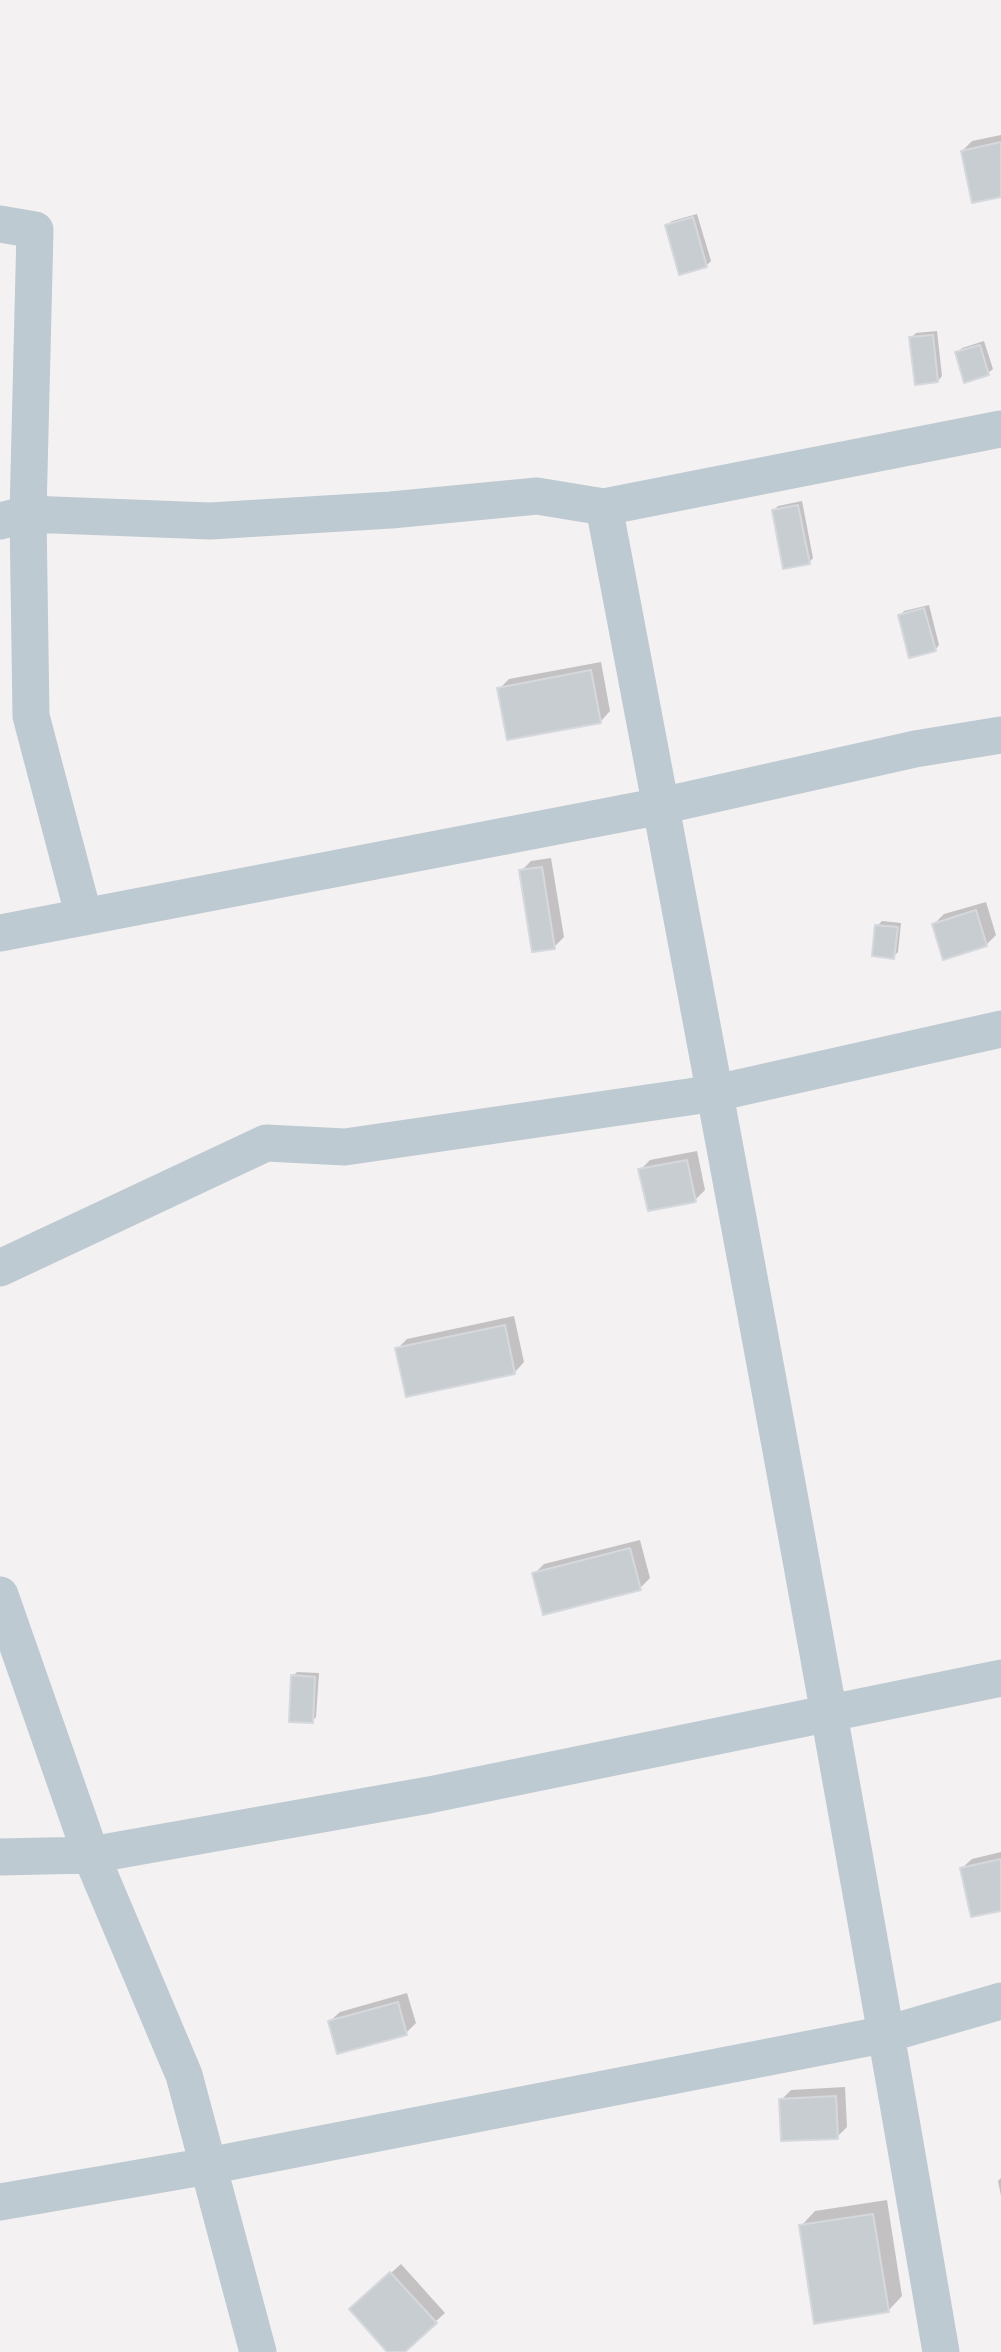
<!DOCTYPE html>
<html>
<head>
<meta charset="utf-8">
<style>
	body { margin:0 }
	canvas { display:block; background:#f4f1f2 }
</style>
</head>
<body>
<canvas width="1001" height="2352"></canvas>
<script>
const g = document.querySelector('canvas').getContext('2d');
g.lineJoin = 'round';
function paint(path, color) { g.fillStyle = color; g.fill(path, 'evenodd'); }
function trace(path, color, width, dash) { g.strokeStyle = color; g.lineWidth = width; g.lineCap = dash ? 'butt' : 'round'; g.setLineDash(dash || []); g.stroke(path); }
const shadow = new Path2D(`
	M 1001,135 L 1001,195 L 962,151 L 972,141 Z
	M 697,214 L 711,261 L 706,266 L 667,225 L 672,221 Z
	M 937,331 L 942,376 L 938,381 L 911,338 L 916,333 Z
	M 984,341 L 993,369 L 988,373 L 957,353 L 962,348 Z
	M 802,501 L 813,558 L 809,563 L 774,510 L 778,506 Z
	M 929,605 L 939,645 L 935,650 L 900,616 L 904,611 Z
	M 601,662 L 610,711 L 601,721 L 499,689 L 509,679 Z
	M 551,858 L 564,937 L 554,947 L 521,871 L 531,861 Z
	M 986,902 L 996,935 L 986,945 L 934,924 L 944,914 Z
	M 882,921 L 901,923 L 898,952 L 893,957 L 877,926 Z
	M 697,1151 L 705,1190 L 695,1200 L 640,1170 L 650,1160 Z
	M 514,1316 L 524,1362 L 515,1372 L 397,1349 L 407,1339 Z
	M 640,1540 L 650,1578 L 640,1588 L 534,1574 L 544,1564 Z
	M 297,1672 L 319,1673 L 316,1717 L 312,1721 L 293,1676 Z
	M 1001,1852 L 1001,1909 L 962,1868 L 972,1859 Z
	M 407,1993 L 416,2023 L 406,2033 L 330,2021 L 340,2012 Z
	M 845,2087 L 847,2127 L 837,2137 L 781,2100 L 791,2090 Z
	M 1001,2178 L 1001,2196 L 998,2181 Z
	M 887,2200 L 902,2296 L 888,2311 L 801,2226 L 815,2211 Z
	M 401,2264 L 445,2313 L 402,2352 L 389,2352 L 361,2300 Z`);
const building = new Path2D(`
	M 1001,142 L 1001,197 L 972,203 L 961,151 Z
	M 693,217 L 707,267 L 679,275 L 665,225 Z
	M 933,335 L 938,382 L 915,385 L 909,337 Z
	M 980,345 L 989,375 L 964,383 L 955,352 Z
	M 798,505 L 810,564 L 783,569 L 772,510 Z
	M 924,608 L 936,651 L 909,658 L 898,615 Z
	M 591,670 L 601,723 L 507,740 L 497,688 Z
	M 542,867 L 555,949 L 532,952 L 519,870 Z
	M 976,910 L 987,946 L 943,960 L 932,924 Z
	M 875,925 L 898,927 L 894,959 L 872,956 Z
	M 687,1160 L 696,1202 L 648,1211 L 638,1169 Z
	M 505,1325 L 515,1374 L 406,1397 L 395,1348 Z
	M 630,1548 L 641,1590 L 543,1615 L 532,1573 Z
	M 291,1675 L 315,1677 L 313,1723 L 289,1722 Z
	M 1001,1859 L 1001,1911 L 971,1917 L 960,1868 Z
	M 398,2002 L 407,2035 L 337,2054 L 328,2021 Z
	M 836,2096 L 838,2139 L 781,2141 L 779,2099 Z
	M 873,2214 L 889,2312 L 814,2324 L 799,2225 Z
	M 390,2272 L 437,2323 L 405,2352 L 387,2352 L 349,2309 Z`);
const street = new Path2D(`
	M 0,224 L 35,230 L 28,514 L 31,716 L 84,917
	M 604,507 L 1001,429
	M 0,521 L 28,514 L 210,521 L 391,510 L 537,496 L 604,507 C 721,1121 836,1736 941,2352
	M 0,933 L 661,806 L 915,749 L 1001,735
	M 0,1268 L 266,1143 L 345,1147 L 716,1093 L 1001,1029
	M 0,1595 L 91,1855 L 184,2075 L 258,2352
	M 0,1857 L 91,1855 L 429,1795 L 1001,1678
	M 0,2202 L 208,2166 L 887,2034 L 1001,2001`);
paint(shadow, '#0003');
paint(building, '#c8cdd2');
trace(building, '#d5d8dd', 2);
trace(street, '#becad2', 37);
</script>
</body>
</html>
